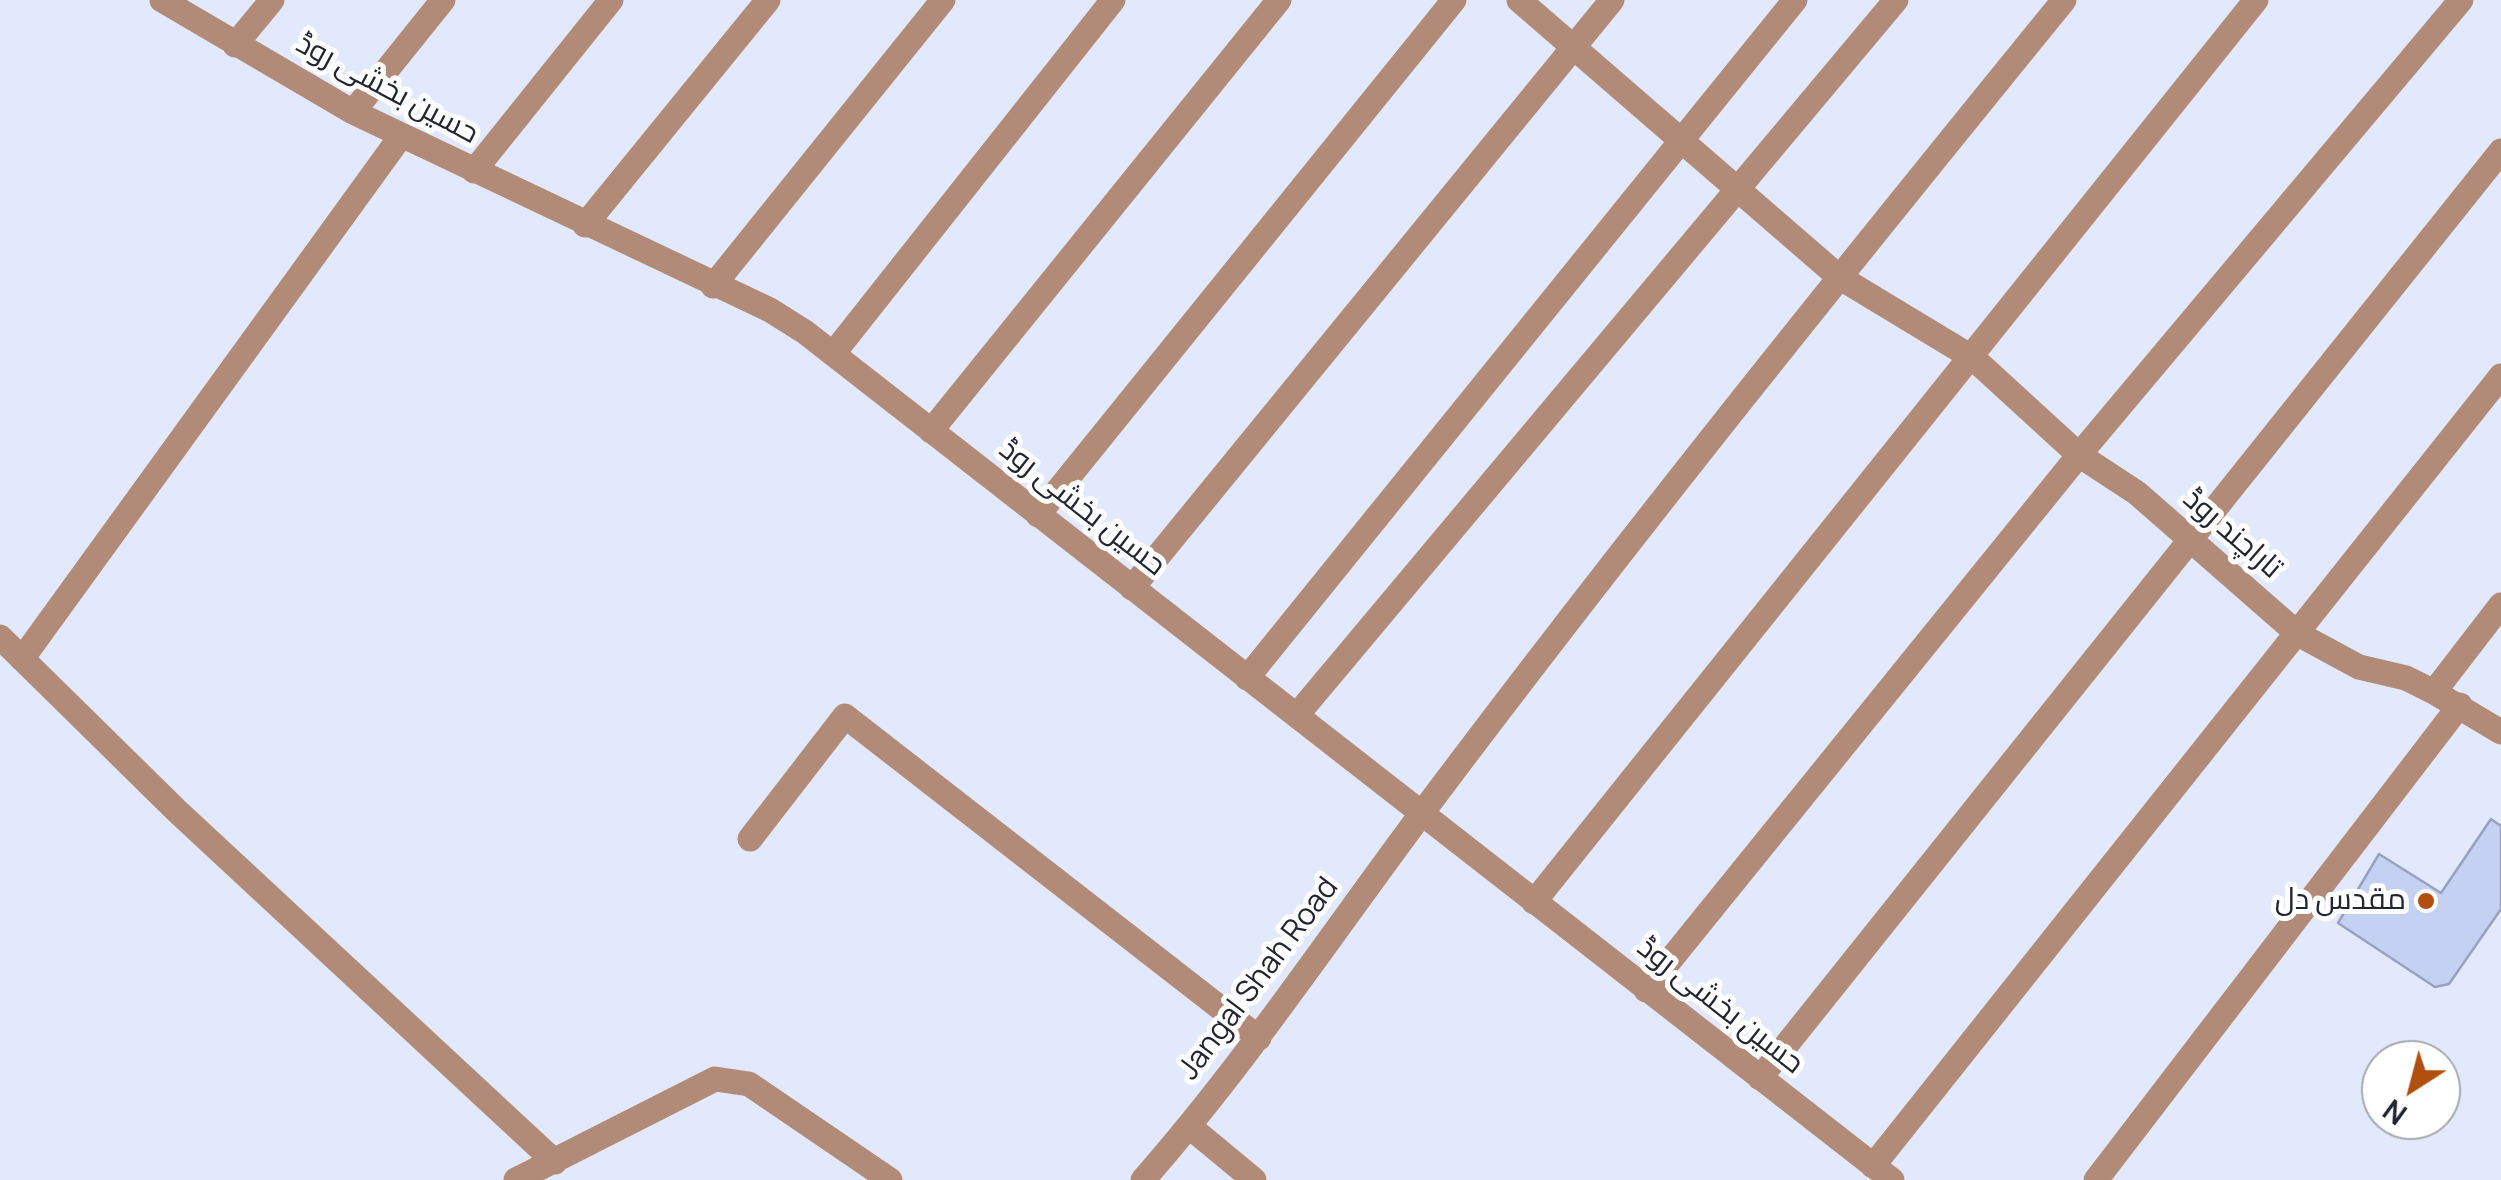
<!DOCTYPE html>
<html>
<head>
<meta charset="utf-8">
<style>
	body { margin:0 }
	#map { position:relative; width:2501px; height:1180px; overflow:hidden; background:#e2e9fc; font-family:Manrope,sans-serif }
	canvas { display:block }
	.north { position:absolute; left:2361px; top:1040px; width:100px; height:100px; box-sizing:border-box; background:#fff; border:2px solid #a6a8ac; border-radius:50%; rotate:216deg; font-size:28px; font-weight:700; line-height:40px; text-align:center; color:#212530 }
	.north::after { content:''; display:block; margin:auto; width:35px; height:45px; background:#b1500e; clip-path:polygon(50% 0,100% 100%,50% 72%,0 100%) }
</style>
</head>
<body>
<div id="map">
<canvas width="2501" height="1180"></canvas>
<div class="north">N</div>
</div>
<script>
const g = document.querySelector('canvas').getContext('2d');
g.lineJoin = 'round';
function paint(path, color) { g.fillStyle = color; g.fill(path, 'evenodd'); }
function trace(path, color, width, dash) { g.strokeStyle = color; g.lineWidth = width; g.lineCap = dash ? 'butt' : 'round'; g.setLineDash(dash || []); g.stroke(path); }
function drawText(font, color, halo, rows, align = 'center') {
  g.font = font + ' Manrope,Cairo,sans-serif'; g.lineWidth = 10; g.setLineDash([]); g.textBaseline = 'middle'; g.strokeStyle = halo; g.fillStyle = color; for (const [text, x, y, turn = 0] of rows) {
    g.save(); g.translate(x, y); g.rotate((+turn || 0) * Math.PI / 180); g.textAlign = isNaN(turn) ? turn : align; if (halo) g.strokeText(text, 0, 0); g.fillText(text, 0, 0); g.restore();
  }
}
const building = new Path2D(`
	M 2491,819 L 2501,826 L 2501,909 L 2449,984 L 2435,987 L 2338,923 L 2379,854 L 2441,893 Z`);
const minor = new Path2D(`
	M 162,0 L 353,112 L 770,310 L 805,332 L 1892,1180
	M 1519,0 L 1839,277 L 1973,358 L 2079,455 L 2137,493 L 2298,634 L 2359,667 L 2406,678 L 2434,692 L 2501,732
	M 235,45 L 272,0
	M 353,112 L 443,0
	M 474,171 L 611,0
	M 585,225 L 768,0
	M 713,286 L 943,0
	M 833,354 L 1113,0
	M 931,431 L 1279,0
	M 1038,515 L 1454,0
	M 1132,588 L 1612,0
	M 0,637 L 177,811 L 555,1162
	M 22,659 L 401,136
	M 1247,678 L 1795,0
	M 2434,692 L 2501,605
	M 1297,715 L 1896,0
	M 750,839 L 845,716 L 1259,1038
	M 1534,902 L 2256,0
	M 1646,990 L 2079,455 L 2461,0
	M 1760,1078 L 2501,151
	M 1190,1127 L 1254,1180
	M 1873,1166 L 2501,376
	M 516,1180 L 715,1079 L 749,1084 L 890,1180
	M 1143,1180 C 1245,1064 1330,936 1422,813 C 1629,537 1846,268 2064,0
	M 2096,1180 L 2460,705`);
const markers = [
	[2426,901,10,"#b1500e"]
];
const streetNames = [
	["حسین بخشی روڈ",387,89,28],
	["حسین بخشی روڈ",1082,508,38],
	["تاراچند روڈ",2232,534,41],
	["Jangal Shah Road",1259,979,-53],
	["حسین بخشی روڈ",1720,1006,38]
];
const poiNames = [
	["مقدس دل",2406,901]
];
paint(building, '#c5d1f3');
trace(building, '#98a2bf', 2.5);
trace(minor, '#b28b78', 25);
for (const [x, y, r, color] of markers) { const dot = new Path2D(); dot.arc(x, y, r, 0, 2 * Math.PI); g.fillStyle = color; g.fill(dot); trace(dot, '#fff', 4); }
drawText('30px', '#212530', '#fff', streetNames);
drawText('30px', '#212530', '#fff', poiNames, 'right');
</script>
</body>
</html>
